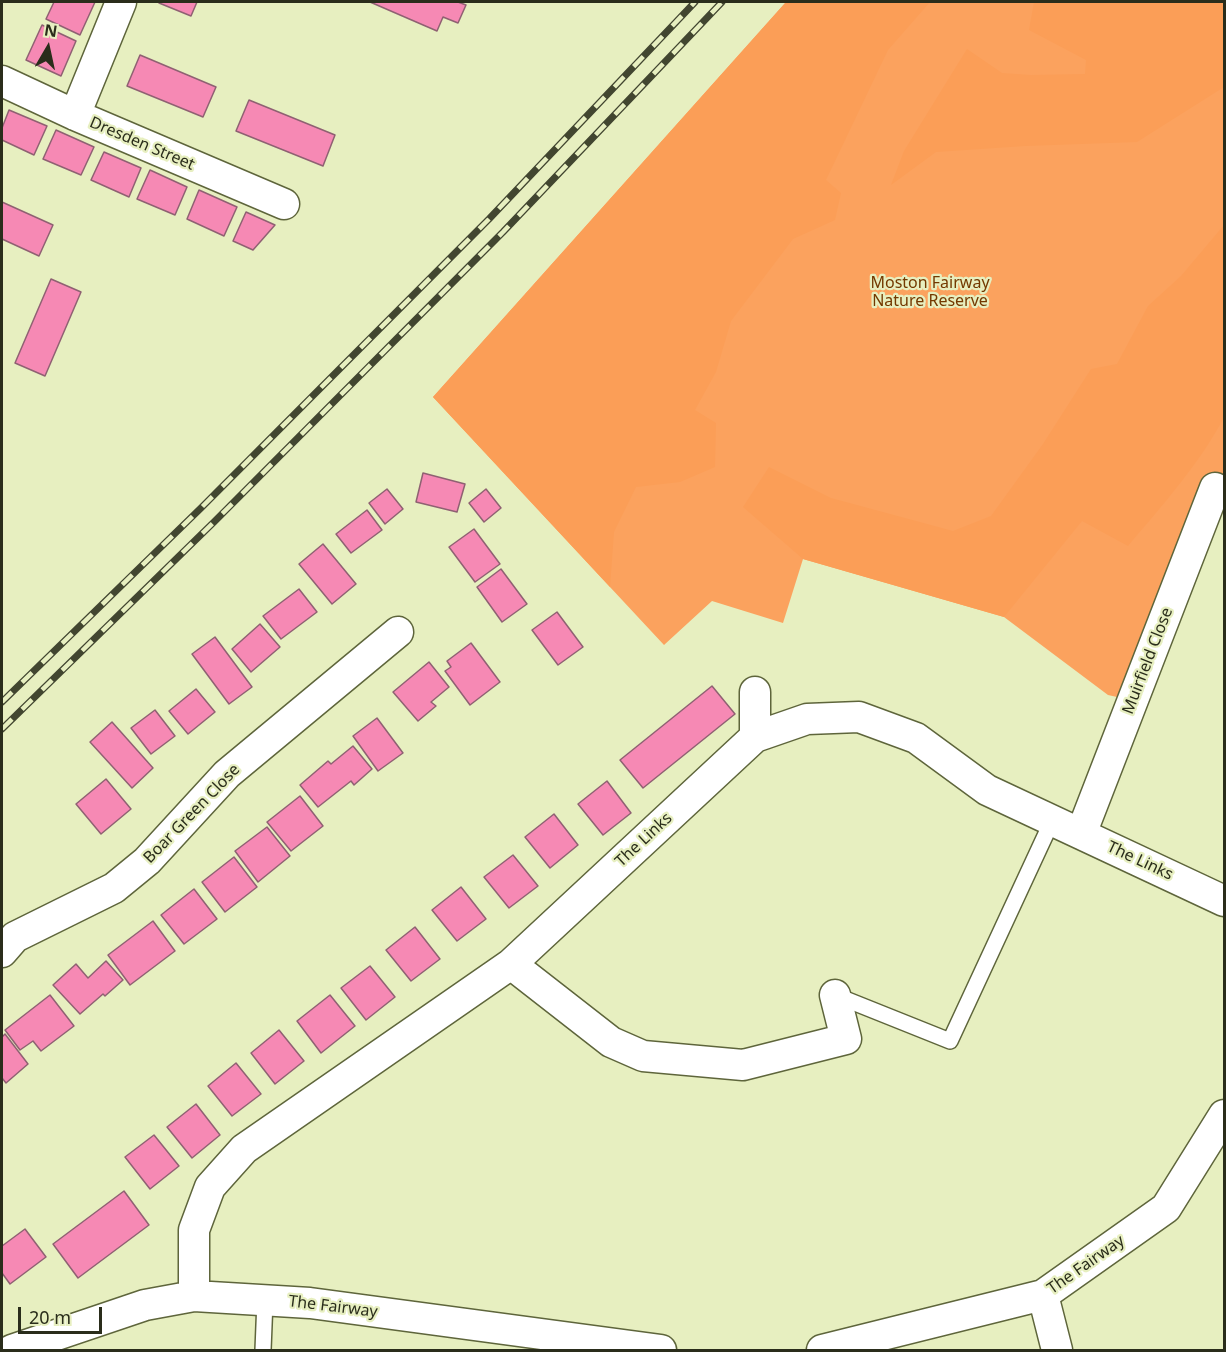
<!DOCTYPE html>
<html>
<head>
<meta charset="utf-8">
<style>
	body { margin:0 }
	#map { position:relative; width:1226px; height:1352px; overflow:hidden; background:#e7efc0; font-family:"Noto Sans",sans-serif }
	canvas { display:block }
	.frame { position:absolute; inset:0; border:3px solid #2a2d1b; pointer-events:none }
	.north { position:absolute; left:18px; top:18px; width:60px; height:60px; -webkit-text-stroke:4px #e7efc0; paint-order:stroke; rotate:9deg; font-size:16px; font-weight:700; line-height:24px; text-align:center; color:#2a2d1b }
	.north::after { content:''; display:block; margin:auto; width:21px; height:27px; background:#2a2d1b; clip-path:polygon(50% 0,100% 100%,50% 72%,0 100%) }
	.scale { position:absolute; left:18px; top:1307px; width:84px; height:27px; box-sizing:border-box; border:3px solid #2a2d1b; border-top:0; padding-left:8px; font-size:18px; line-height:21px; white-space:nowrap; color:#2a2d1b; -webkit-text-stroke:4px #e7efc0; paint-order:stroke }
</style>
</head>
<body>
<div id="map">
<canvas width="1226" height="1352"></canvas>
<div class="frame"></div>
<div class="north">N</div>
<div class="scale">20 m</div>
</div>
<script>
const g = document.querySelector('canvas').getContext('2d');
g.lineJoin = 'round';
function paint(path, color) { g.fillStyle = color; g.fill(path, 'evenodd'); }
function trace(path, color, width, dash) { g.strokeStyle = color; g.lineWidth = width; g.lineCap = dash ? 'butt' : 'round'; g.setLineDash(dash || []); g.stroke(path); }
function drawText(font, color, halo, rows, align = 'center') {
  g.font = font + ' "Noto Sans",sans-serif'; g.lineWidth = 4.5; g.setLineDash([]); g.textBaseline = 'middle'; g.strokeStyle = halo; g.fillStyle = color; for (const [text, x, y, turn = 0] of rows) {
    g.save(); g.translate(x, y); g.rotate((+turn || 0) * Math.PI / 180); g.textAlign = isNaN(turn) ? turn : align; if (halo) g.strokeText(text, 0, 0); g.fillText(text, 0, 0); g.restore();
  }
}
const green = new Path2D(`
	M 786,2 L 1224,2 L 1224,485 L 1144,703 L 1108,695 L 1004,617 L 803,559 L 783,623 L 712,601 L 664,645 L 433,397 Z`);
const forest = new Path2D(`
	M 786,2 L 930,2 L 888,50 L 826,180 L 841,193 L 835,220 L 793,239 L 731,321 L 716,372 L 695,410 L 716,423 L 715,467 L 680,482 L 636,487 L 614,532 L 610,587 L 433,397 Z
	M 1034,2 L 1220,2 L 1224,8 L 1224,87 L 1137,142 L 1025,146 L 936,152 L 891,185 L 904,151 L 967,49 L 1002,73 L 1031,75 L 1085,74 L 1086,60 L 1029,30 Z
	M 1224,225 L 1224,417 C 1201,462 1161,507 1128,546 L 1082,521 L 1004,617 L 803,559 L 743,507 L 769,467 L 831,498 L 953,531 L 991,516 L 1043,444 L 1091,369 L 1117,364 L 1148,306 L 1181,276 Z`);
const building = new Path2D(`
	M 54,2 L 95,2 L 80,35 L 46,19 Z
	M 370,2 L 458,2 L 466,5 L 458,23 L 443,17 L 437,31 Z
	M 159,3 L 159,2 L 197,2 L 191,16 Z
	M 42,25 L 76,41 L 61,76 L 26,60 Z
	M 140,55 L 216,87 L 203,117 L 127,86 Z
	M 249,100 L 335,135 L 323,166 L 236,131 Z
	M 9,110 L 47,126 L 34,155 L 2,140 L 2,128 Z
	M 56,130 L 94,147 L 81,175 L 43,159 Z
	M 104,152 L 141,168 L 129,197 L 91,180 Z
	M 150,170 L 187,187 L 175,215 L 137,199 Z
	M 199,190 L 237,207 L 224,236 L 187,219 Z
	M 2,202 L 53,225 L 39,256 L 2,239 Z
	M 246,212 L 275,225 L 253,250 L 233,241 Z
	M 51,279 L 81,292 L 45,376 L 15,363 Z
	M 423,473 L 465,484 L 457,512 L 416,502 Z
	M 387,489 L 403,509 L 385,524 L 369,503 Z
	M 486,489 L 501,508 L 484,522 L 469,503 Z
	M 367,510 L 382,530 L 351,553 L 336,534 Z
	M 474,529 L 500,564 L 475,582 L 449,547 Z
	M 323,544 L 356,584 L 332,604 L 299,564 Z
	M 501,569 L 527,604 L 502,622 L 477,587 Z
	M 299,589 L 317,612 L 281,639 L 263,616 Z
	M 557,612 L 583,647 L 558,665 L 532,630 Z
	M 260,624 L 280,647 L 251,672 L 232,649 Z
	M 215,637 L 252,687 L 229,704 L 192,654 Z
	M 471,643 L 500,682 L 470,705 L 445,671 L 451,667 L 447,661 Z
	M 429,662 L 449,687 L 431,702 L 436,706 L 418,721 L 393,692 Z
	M 712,686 L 735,714 L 643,788 L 620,760 Z
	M 196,689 L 215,712 L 188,734 L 169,711 Z
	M 155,710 L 175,736 L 151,754 L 131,728 Z
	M 377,718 L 403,753 L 378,771 L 353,736 Z
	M 112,722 L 153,768 L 132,788 L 90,742 Z
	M 353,746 L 372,769 L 354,785 L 351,781 L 318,807 L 300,785 L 328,761 L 331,764 Z
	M 106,779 L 131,809 L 101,834 L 76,804 Z
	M 607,781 L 631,813 L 603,835 L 578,804 Z
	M 300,796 L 323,826 L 291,851 L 267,822 Z
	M 554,814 L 578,845 L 550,868 L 525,837 Z
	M 267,827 L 290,856 L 258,882 L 235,851 Z
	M 513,855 L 538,886 L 509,908 L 484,877 Z
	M 234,857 L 257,887 L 225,912 L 202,882 Z
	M 461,887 L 486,919 L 457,941 L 432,910 Z
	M 194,889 L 217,919 L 184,944 L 161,915 Z
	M 153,921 L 175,951 L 130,985 L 108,955 Z
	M 415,927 L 440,959 L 411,981 L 386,950 Z
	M 106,961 L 123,980 L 105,996 L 103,994 L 80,1014 L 53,985 L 76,964 L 88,978 Z
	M 370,966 L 395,997 L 366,1020 L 341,988 Z
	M 50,995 L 74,1026 L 41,1051 L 33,1041 L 20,1050 L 5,1030 Z
	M 330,995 L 355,1026 L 321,1053 L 297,1021 Z
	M 279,1030 L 304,1061 L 275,1084 L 251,1053 Z
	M 5,1034 L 28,1064 L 6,1083 L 2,1078 L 2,1037 Z
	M 236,1063 L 261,1094 L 232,1116 L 208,1086 Z
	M 196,1104 L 220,1135 L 192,1158 L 167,1127 Z
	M 154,1135 L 179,1166 L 150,1189 L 125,1157 Z
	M 124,1191 L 149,1225 L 78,1278 L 53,1244 Z
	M 25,1229 L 46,1257 L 10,1284 L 2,1273 L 2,1246 Z`);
const lane = new Path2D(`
	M 835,995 L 950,1041 L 1052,821
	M 263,1350 L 265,1300`);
const street = new Path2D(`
	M 2,81 L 75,115 L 284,204
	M 75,115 L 121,2
	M 755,692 L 755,737
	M 1081,834 L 1215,488
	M 2,952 L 15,937 L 114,888 L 147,861 L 227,774 L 398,632
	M 511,964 L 611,1042 L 643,1056 L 743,1065 L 846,1039 L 835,995
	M 1043,1295 L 1057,1350
	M 194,1296 L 194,1230 L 210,1187 L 244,1149 L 511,964 L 755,737 L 807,719 L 859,717 L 916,738 L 987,790 L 1224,901
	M 12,1350 L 145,1305 L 194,1296 L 310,1303 L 661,1350
	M 822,1350 L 1043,1295 L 1166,1208 L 1224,1115`);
const rail = new Path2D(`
	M 2,702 L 201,508 L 489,219 L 695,2
	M 2,729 L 214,522 L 503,232 L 722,2`);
const streetNames = [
	["Dresden Street",142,144,23],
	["Muirfield Close",1148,661,-69],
	["Boar Green Close",192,814,-46],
	["The Links",644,840,-43],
	["The Links",1140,861,25],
	["The Fairway",1086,1265,-35],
	["The Fairway",333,1307,7]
];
const parkNames = [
	["Moston Fairway",930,283],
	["Nature Reserve",930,301]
];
paint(green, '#fba25e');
paint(forest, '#fb9e57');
paint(building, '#f689b4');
trace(building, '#8f6172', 1.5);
trace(lane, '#5e653b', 18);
trace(street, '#5e653b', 33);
trace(lane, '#fff', 15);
trace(street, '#fff', 30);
trace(rail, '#424630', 7);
trace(rail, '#e7efc0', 4.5, [14]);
drawText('16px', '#2a2d1b', '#e7efc0', streetNames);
drawText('16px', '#733900', '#e7efc0', parkNames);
</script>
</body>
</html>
